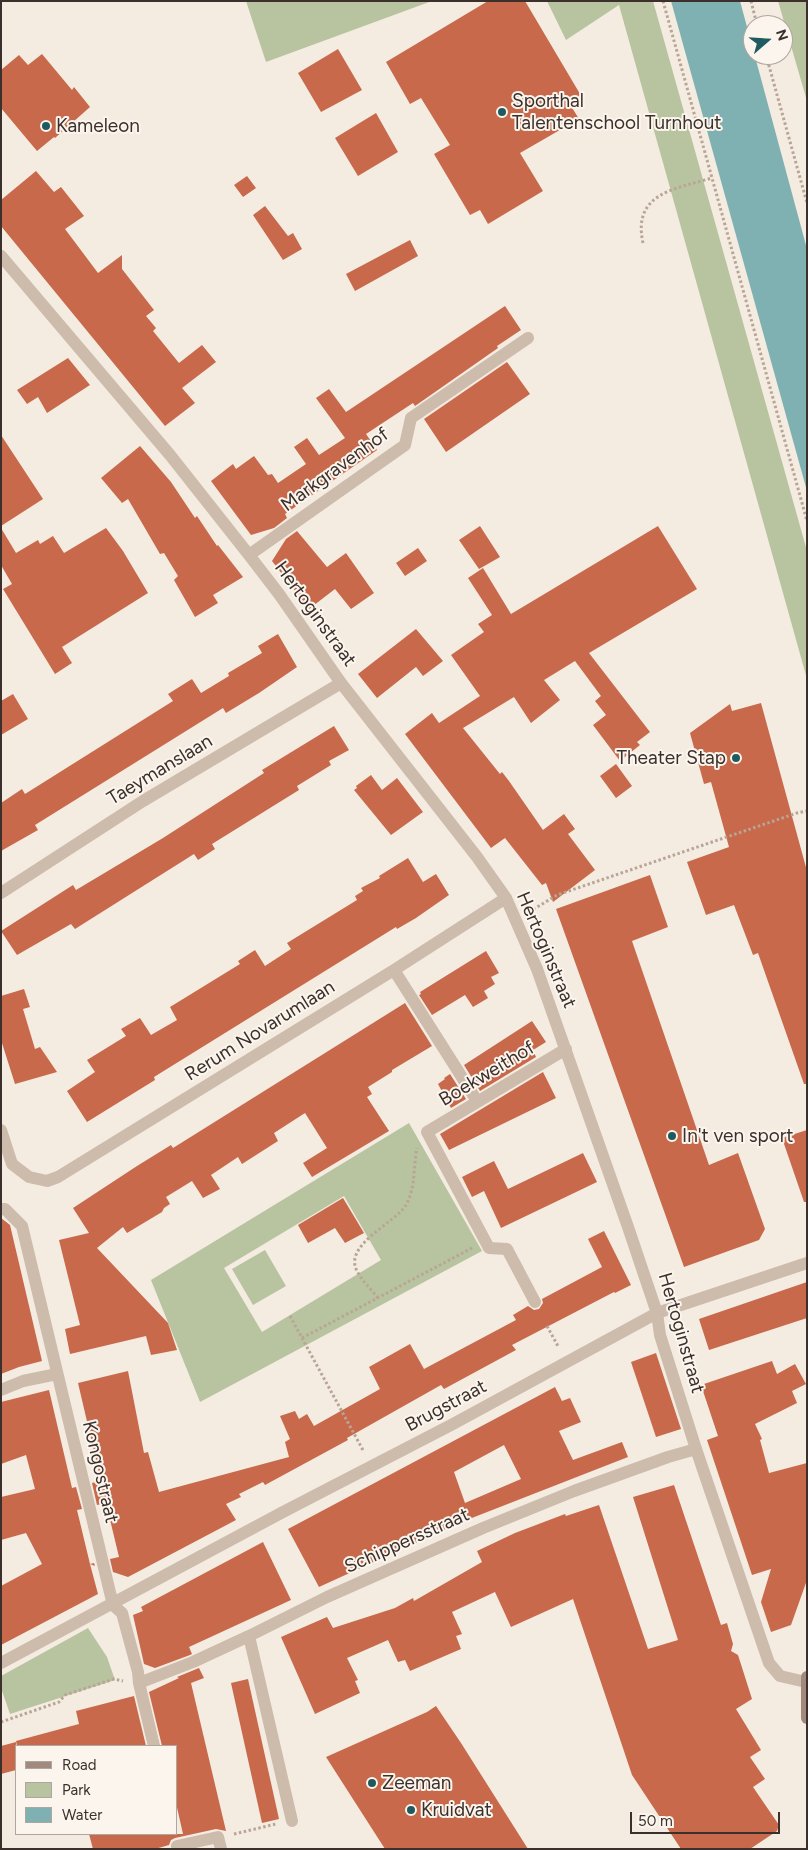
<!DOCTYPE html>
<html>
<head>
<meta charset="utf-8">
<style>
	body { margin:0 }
	#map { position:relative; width:808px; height:1850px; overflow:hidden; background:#f4ebe1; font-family:Figtree,sans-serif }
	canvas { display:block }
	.frame { position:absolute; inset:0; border:2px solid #3b302b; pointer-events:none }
	.legend { position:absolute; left:15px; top:1745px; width:162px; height:90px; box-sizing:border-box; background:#fbf5ee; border:1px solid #aea6a0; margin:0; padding:6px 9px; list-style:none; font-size:15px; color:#3b302b }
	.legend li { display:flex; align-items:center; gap:10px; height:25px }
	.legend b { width:25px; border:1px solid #aea6a0 }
	.north { position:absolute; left:743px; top:15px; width:50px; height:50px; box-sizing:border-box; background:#fbf5ee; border:1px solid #aea6a0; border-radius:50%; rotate:71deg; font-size:14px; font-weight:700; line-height:20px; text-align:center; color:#3b302b }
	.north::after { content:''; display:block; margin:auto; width:18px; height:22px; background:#1f5a5e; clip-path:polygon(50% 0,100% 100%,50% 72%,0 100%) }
	.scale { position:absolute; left:630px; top:1812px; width:150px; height:22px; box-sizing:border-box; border:2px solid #3b302b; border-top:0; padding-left:6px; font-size:15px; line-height:18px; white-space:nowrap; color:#3b302b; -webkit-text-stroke:4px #fbf5ee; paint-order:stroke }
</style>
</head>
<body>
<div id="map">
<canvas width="808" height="1850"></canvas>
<div class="frame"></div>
<ul class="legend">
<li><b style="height:6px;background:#a18a7d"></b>Road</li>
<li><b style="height:14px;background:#b8c4a0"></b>Park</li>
<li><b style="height:14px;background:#7fb0b2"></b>Water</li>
</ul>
<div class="north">N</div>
<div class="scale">50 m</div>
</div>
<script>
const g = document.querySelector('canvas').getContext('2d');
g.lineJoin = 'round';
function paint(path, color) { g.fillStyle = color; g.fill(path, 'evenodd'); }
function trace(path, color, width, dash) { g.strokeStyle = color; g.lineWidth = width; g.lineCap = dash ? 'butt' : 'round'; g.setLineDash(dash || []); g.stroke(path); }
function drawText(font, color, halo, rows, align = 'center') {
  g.font = font + ' Figtree,sans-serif'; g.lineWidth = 4; g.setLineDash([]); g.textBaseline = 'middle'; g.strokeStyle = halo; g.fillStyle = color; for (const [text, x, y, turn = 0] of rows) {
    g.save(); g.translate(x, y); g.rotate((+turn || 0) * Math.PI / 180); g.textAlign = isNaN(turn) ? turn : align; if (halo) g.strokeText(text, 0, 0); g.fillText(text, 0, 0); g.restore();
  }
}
const green = new Path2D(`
	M 246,1 L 432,1 L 266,62 Z
	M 547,1 L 653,1 L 807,551 L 807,679 L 619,5 L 566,40 Z
	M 778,1 L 807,1 L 807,101 Z
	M 409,1123 L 482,1251 L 200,1402 L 151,1280 ZM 344,1196 L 381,1260 L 262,1332 L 224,1268 Z
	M 265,1250 L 286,1286 L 253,1305 L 232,1269 Z
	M 88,1628 L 107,1657 L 115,1680 L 10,1714 L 1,1688 L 1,1676 Z`);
const water = new Path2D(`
	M 671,1 L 740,1 L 807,249 L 807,491 Z`);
const building = new Path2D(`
	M 488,1 L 525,1 L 583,99 L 571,106 L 579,119 L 520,153 L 543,191 L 488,224 L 480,210 L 470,215 L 434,154 L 450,145 L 421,98 L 410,104 L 386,62 Z
	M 338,49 L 362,90 L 321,112 L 298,73 Z
	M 42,54 L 72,90 L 74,87 L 90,107 L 55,138 L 54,137 L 37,151 L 1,108 L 1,70 L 19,55 L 28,65 Z
	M 376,113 L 398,152 L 358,176 L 335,138 Z
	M 36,171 L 54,192 L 61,187 L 84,216 L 65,229 L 98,273 L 122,255 L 122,269 L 154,310 L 146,316 L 156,328 L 153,331 L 179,363 L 202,345 L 216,362 L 182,388 L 195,403 L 165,426 L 1,226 L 1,200 Z
	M 247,176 L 256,188 L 243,197 L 234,185 Z
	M 265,206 L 288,236 L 293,233 L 302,249 L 283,260 L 253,215 Z
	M 410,240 L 418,256 L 355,291 L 346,274 Z
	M 505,306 L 521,330 L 497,346 L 498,348 L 415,406 L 413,403 L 366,434 L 377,450 L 285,514 L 287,518 L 274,528 L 251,535 L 211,481 L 233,464 L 236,469 L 254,456 L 268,475 L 272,474 L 278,483 L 306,464 L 294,447 L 307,438 L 319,455 L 345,438 L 316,398 L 329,389 L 346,412 Z
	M 68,358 L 90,385 L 47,413 L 38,397 L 27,404 L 17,390 Z
	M 507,362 L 530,394 L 446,452 L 424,419 Z
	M 1,435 L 43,499 L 1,526 Z
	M 140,446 L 171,482 L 195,518 L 197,516 L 217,546 L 218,545 L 243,577 L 213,595 L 218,603 L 195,617 L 174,580 L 178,576 L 164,553 L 160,554 L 128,499 L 122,503 L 101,478 Z
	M 480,526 L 500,557 L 479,569 L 459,540 Z
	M 658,526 L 697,589 L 589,653 L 650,732 L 637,742 L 640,745 L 620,761 L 593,725 L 606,715 L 595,701 L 601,696 L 575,661 L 544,680 L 560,700 L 531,723 L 514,697 L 463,728 L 500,774 L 502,772 L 509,781 L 543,830 L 564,814 L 575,829 L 568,834 L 595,870 L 553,902 L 546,883 L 542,885 L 505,838 L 491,848 L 405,734 L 432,713 L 439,723 L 480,696 L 451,655 L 484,632 L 478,624 L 492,615 L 468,578 L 483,568 L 511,614 Z
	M 1,528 L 16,553 L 38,540 L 40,544 L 53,536 L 64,553 L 106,528 L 123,551 L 148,593 L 62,647 L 72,663 L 55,674 L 3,589 L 12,584 L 1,565 Z
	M 297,531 L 327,567 L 346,553 L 374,593 L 351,609 L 335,589 L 309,609 L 272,561 L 286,539 Z
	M 418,548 L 427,561 L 405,576 L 396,563 Z
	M 416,629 L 443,661 L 423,676 L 416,667 L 377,698 L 358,674 Z
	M 278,634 L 297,667 L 259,693 L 226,713 L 223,708 L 35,825 L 38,830 L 1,851 L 1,803 L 22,789 L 25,794 L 173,701 L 168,694 L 192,679 L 201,693 L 229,676 L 228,673 L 262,653 L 258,646 Z
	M 13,694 L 28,719 L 1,735 L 1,701 Z
	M 761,703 L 807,871 L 807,1084 L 804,1084 L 758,953 L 753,955 L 734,905 L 706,915 L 687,862 L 729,847 L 711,782 L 704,784 L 690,733 L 730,704 L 732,711 Z
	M 334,726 L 349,750 L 329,761 L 331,765 L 297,786 L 299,790 L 212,844 L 215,849 L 198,860 L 194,854 L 75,929 L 71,924 L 17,955 L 1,931 L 73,885 L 76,890 L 163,838 L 264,773 L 262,770 Z
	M 616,764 L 632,786 L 616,798 L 600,776 Z
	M 371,775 L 382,790 L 397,778 L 423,812 L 391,835 L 354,790 L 357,788 L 356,786 Z
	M 408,858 L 423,882 L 436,874 L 449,895 L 416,918 L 397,929 L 396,927 L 154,1077 L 155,1080 L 87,1122 L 67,1091 L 95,1072 L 87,1060 L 126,1036 L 121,1029 L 140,1018 L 151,1035 L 177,1020 L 170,1007 L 240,964 L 238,961 L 255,950 L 265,966 L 291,949 L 287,943 L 357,900 L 355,896 L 363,891 L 361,888 L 380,878 L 379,876 Z
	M 650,875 L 668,927 L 632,941 L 709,1165 L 738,1153 L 765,1229 L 759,1240 L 684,1267 L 556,909 Z
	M 486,951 L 499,973 L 491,977 L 495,984 L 484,991 L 488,998 L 473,1007 L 465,995 L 432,1015 L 419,995 L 421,994 L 420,992 Z
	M 24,989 L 30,1007 L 23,1009 L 35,1049 L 40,1047 L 57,1072 L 15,1084 L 1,1040 L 1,996 Z
	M 405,1003 L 432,1046 L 392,1070 L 392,1072 L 368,1087 L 372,1094 L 367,1097 L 389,1131 L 312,1177 L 303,1163 L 327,1148 L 305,1113 L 274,1133 L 278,1141 L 242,1164 L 238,1157 L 211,1175 L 220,1189 L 203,1198 L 192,1181 L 166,1197 L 170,1204 L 164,1208 L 162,1212 L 127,1233 L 123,1227 L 97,1248 L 168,1323 L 177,1350 L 151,1355 L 146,1336 L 70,1354 L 65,1329 L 80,1325 L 59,1240 L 89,1233 L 73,1208 L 137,1166 L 171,1145 L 173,1148 Z
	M 532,1021 L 546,1042 L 533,1050 L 536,1057 L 480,1091 L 464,1065 Z
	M 543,1072 L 556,1098 L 449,1150 L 440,1134 Z
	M 450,1074 L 466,1099 L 451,1108 L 438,1084 L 445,1079 L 444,1078 Z
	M 807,1130 L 807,1202 L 804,1202 L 782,1138 Z
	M 583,1153 L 597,1182 L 501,1228 L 484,1191 L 472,1197 L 462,1177 L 494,1161 L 508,1189 Z
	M 343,1198 L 364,1233 L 345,1243 L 335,1228 L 308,1243 L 298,1225 Z
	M 1,1218 L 10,1225 L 42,1361 L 19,1367 L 1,1374 Z
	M 604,1231 L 631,1285 L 615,1293 L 614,1292 L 512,1345 L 516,1350 L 444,1389 L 441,1385 L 347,1438 L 348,1440 L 265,1485 L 263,1482 L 239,1494 L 241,1497 L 226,1504 L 236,1520 L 128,1577 L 113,1572 L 110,1559 L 119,1557 L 106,1503 L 97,1505 L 92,1483 L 101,1481 L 78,1383 L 128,1371 L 144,1453 L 148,1452 L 159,1492 L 289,1457 L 285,1442 L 290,1439 L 280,1416 L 295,1411 L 299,1419 L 307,1414 L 314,1426 L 380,1389 L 369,1367 L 410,1344 L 424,1369 L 516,1320 L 513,1315 L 528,1306 L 534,1310 L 539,1309 L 543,1303 L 542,1299 L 602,1267 L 588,1239 Z
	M 807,1282 L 807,1318 L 709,1350 L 699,1319 Z
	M 656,1353 L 681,1429 L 656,1437 L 631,1362 Z
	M 772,1361 L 777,1374 L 795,1364 L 806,1384 L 792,1391 L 797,1403 L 755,1424 L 762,1439 L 760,1440 L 769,1473 L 807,1463 L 807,1580 L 791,1625 L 771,1632 L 761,1602 L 771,1569 L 752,1575 L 707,1440 L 718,1436 L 701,1385 Z
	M 555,1387 L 562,1401 L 570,1398 L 581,1422 L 559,1431 L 573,1460 L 622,1442 L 628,1457 L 459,1523 L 319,1587 L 288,1529 ZM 504,1445 L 521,1479 L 465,1503 L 454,1472 Z
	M 49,1390 L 72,1488 L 76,1487 L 82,1509 L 77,1510 L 90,1564 L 94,1563 L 95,1566 L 90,1564 L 98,1594 L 1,1645 L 1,1586 L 42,1564 L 26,1533 L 1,1540 L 1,1497 L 35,1489 L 26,1455 L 1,1464 L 1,1402 Z
	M 674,1485 L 721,1625 L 727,1623 L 733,1644 L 731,1651 L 738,1655 L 752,1699 L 736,1709 L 761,1750 L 750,1757 L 765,1779 L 753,1787 L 779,1825 L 777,1831 L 750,1849 L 681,1849 L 632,1775 L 573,1599 L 511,1627 L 495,1592 L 452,1612 L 462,1634 L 456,1636 L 461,1649 L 410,1671 L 405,1660 L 398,1662 L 388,1640 L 347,1658 L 358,1680 L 355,1681 L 360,1693 L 315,1714 L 281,1637 L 327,1617 L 333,1628 L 395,1608 L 413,1598 L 414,1601 L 482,1562 L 477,1551 L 515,1533 L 565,1514 L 566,1516 L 599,1505 L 648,1649 L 678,1640 L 633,1497 Z
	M 263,1542 L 291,1600 L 189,1647 L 192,1654 L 190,1655 L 155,1668 L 144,1664 L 133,1615 L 143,1611 L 141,1607 Z
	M 199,1668 L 204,1678 L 191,1683 L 226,1831 L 216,1829 L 175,1838 L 171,1840 L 169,1845 L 155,1849 L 93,1849 L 89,1834 L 183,1834 L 176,1803 L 176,1746 L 162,1746 L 149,1692 L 179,1678 L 177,1677 Z
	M 248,1679 L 279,1819 L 262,1823 L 231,1683 Z
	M 134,1696 L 146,1746 L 17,1746 L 16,1741 L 79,1724 L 76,1711 Z
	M 436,1706 L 461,1743 L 528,1849 L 385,1849 L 326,1757 L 427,1712 Z
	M 16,1742 L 16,1770 L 1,1774 L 1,1746 Z`);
const path = new Path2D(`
	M 663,1 L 807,521
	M 751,1 L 757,25
	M 766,55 L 807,203
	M 643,243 C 632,193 675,189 712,178
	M 529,912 L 557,895 L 797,813 L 807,811
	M 378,1298 C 371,1289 362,1281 357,1271 C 343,1245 395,1223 406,1205 C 416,1187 413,1167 417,1148
	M 290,1316 L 364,1452
	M 547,1326 L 559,1348
	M 302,1338 L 472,1248
	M 1,1722 L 59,1702 L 65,1695 L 114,1679 L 123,1681
	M 234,1834 L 276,1824`);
const street = new Path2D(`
	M 1,256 L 170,455 L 249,555 L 279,594 L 341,683 L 477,857 L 506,898 L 537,969 L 628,1227 L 657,1313 L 660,1335 L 696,1449 L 769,1663 L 780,1676 L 806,1682
	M 249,555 L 405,445 L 411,418 L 528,338
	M 1,893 L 143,801 L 341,683
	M 394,970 L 477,1101
	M 1,1130 L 12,1164 L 29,1177 L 47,1181 L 58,1177 L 394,970 L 506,898
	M 1,1209 L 5,1209 L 22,1226 L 113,1605 L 122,1613 L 138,1672 L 139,1683 L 154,1746
	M 535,1302 L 507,1249 L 489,1248 L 427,1132 L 566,1049
	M 1,1390 L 23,1381 L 57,1374
	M 249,1636 L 292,1821
	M 1,1663 L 283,1512 L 453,1424 L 657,1313 L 807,1263
	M 139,1683 L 193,1662 L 249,1636 L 327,1597 L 483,1528 L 574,1491 L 668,1457 L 696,1449
	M 177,1846 L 218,1837 L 221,1849`);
const secondary = new Path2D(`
	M 807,1677 L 807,1718`);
const markers = [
	[502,112,5,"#1f5a5e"],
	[46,126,5,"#1f5a5e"],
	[736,758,5,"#1f5a5e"],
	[672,1136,5,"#1f5a5e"],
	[372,1783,5,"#1f5a5e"],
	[411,1810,5,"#1f5a5e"]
];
const poiNames = [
	["Sporthal",512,101],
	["Talentenschool Turnhout",512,123],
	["Kameleon",56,126],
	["Theater Stap",726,758,"right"],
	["In't ven sport",682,1136],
	["Zeeman",382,1783],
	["Kruidvat",421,1810]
];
const streetNames = [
	["Markgravenhof",335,470,-36],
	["Hertoginstraat",315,614,54],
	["Taeymanslaan",160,770,-31],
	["Hertoginstraat",546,950,67],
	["Rerum Novarumlaan",260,1031,-32],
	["Boekweithof",487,1074,-31],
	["Hertoginstraat",681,1333,74],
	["Brugstraat",446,1406,-28],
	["Kongostraat",100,1472,77],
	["Schippersstraat",407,1541,-24]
];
paint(green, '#b8c4a0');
paint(water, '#7fb0b2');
paint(building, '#c8694b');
trace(path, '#b9a596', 3, [2.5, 2.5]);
trace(street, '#cdbbac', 12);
trace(secondary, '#a18a7d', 12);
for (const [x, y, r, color] of markers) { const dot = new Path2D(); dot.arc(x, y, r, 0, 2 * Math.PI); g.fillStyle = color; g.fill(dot); trace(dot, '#fbf5ee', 2); }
drawText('19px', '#3b302b', '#fbf5ee', poiNames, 'left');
drawText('19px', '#3b302b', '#fbf5ee', streetNames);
</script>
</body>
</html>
